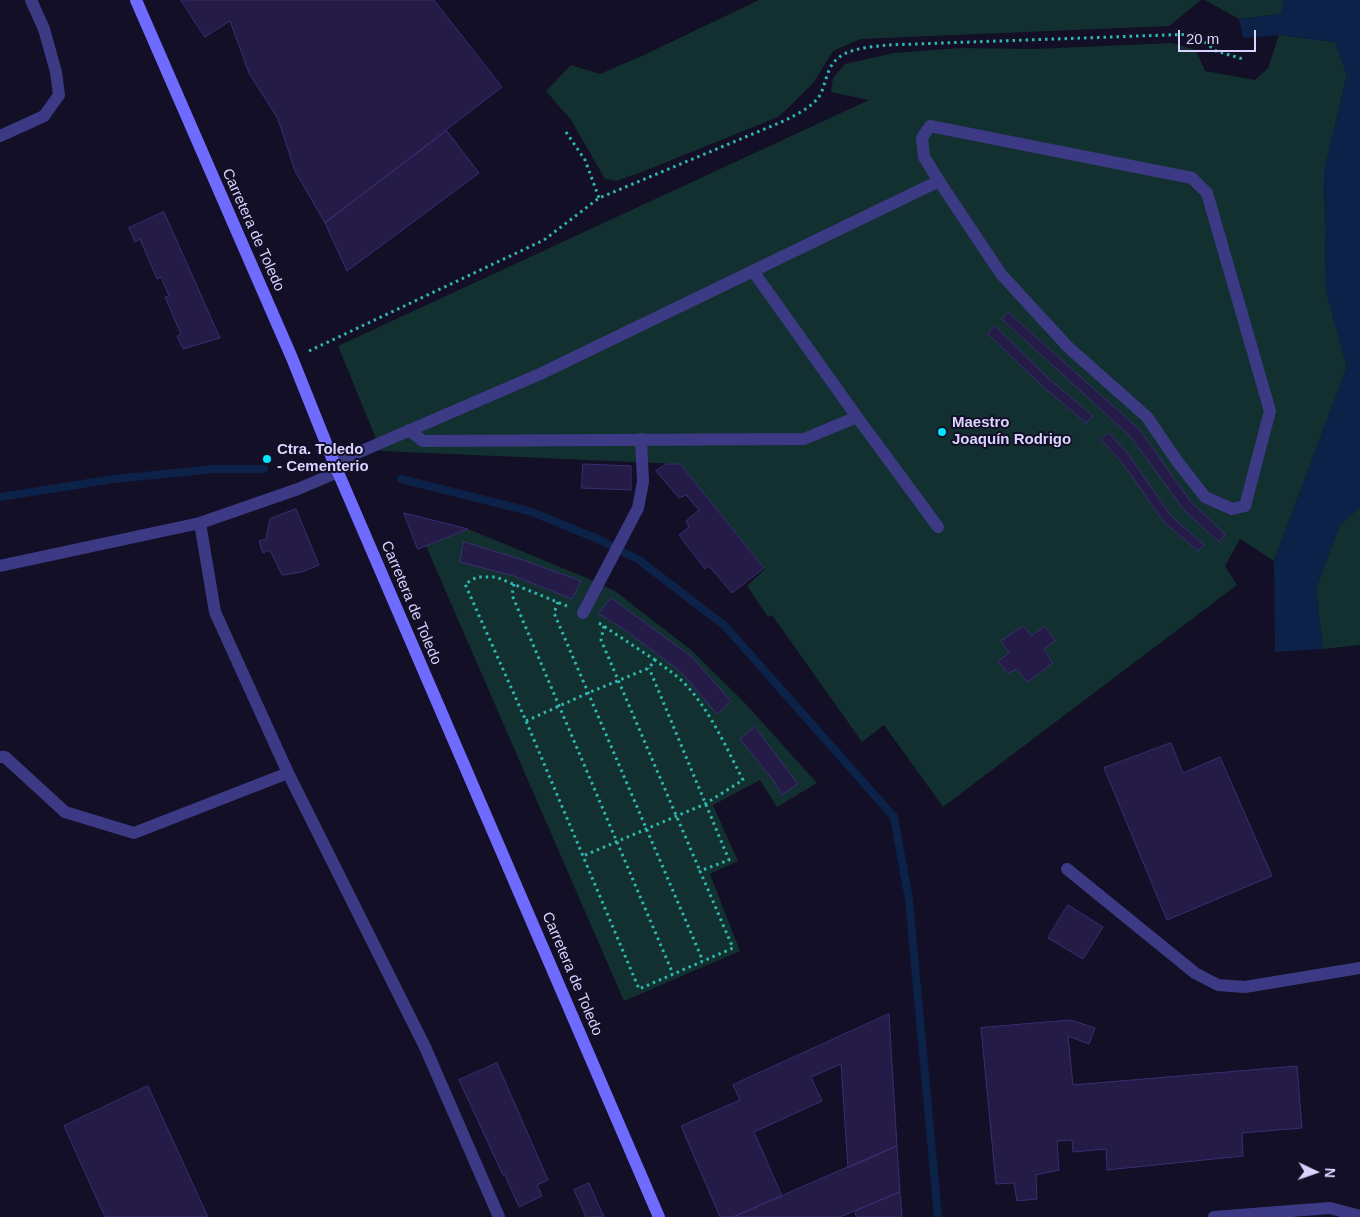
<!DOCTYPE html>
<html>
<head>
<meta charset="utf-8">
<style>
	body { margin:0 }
	#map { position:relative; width:1360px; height:1217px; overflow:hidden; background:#130f26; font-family:Helvetica,sans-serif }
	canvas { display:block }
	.north { position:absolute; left:1290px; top:1147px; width:50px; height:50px; -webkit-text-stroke:4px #130f26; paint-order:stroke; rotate:93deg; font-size:14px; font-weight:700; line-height:20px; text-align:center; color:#d9d4ff }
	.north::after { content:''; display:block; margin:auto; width:18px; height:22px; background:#d9d4ff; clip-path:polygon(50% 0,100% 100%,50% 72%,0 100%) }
	.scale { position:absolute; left:1178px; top:30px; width:78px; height:22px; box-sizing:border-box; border:2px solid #d9d4ff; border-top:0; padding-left:6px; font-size:15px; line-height:18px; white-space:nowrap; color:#d9d4ff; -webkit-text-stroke:4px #130f26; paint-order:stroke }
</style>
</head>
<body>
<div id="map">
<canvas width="1360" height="1217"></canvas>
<div class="north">N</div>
<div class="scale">20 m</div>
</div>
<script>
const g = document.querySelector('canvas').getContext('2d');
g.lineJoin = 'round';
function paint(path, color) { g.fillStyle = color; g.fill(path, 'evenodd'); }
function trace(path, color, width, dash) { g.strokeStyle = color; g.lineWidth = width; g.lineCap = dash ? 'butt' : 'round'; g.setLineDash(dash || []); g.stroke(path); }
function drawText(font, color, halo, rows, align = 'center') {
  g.font = font + ' Helvetica,sans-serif'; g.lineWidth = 4; g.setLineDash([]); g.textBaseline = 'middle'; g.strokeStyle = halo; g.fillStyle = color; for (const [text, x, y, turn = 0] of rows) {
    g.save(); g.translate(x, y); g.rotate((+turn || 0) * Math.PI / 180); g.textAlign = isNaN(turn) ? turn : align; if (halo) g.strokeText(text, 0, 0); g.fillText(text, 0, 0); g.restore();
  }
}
const green = new Path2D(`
	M 759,0 L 1201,0 L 1169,26 L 860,39 L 833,51 L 814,82 L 786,110 L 778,117 L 642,172 L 616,181 L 605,179 L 571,120 L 546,91 L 571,65 L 600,74 L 644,55 Z
	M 1205,0 L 1284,0 L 1281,14 L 1239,19 Z
	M 1279,35 L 1335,42 L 1347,75 L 1324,171 L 1326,291 L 1347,367 L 1274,561 L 1240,539 L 1225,566 L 1237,585 L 943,807 L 884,725 L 862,742 L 772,615 L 768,617 L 747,586 L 765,569 L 680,464 L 381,451 L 338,346 L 869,100 L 831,92 L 833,78 L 845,64 L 894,53 L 960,48 L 1035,49 L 1172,43 L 1196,50 L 1205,71 L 1255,80 L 1268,68 Z
	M 1360,507 L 1360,645 L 1323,649 L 1316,588 L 1340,525 Z
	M 468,529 L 582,576 L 615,591 L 691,650 L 743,701 L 817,783 L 777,807 L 760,780 L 713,805 L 738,861 L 710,874 L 740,951 L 624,1001 L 426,546 Z`);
const water = new Path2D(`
	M 1284,0 L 1360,0 L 1360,507 L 1340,525 L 1316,588 L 1323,649 L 1275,652 L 1274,561 L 1347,367 L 1326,291 L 1324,171 L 1347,75 L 1335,42 L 1279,35 L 1243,38 L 1239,19 L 1281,14 Z`);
const stream = new Path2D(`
	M 401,479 L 529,511 L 598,539 L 639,560 L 725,626 L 894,817 L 909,900 L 938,1217
	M 0,497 L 114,479 L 215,469 L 264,469`);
const building = new Path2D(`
	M 181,0 L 434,0 L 502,87 L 325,223 L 295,171 L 278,119 L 249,73 L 230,21 L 205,37 Z
	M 447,131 L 479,173 L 347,271 L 325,223 Z
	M 164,212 L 220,338 L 183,349 L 177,336 L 181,334 L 165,297 L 169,296 L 161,277 L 157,279 L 140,239 L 135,242 L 129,228 Z
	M 1009,313 L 1140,430 L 1190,501 L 1225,534 L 1219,542 L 1184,510 L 1131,437 L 1002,319 Z
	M 995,326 L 1048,378 L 1093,416 L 1086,423 L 1040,384 L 988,334 Z
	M 1109,433 L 1128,454 L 1171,516 L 1204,545 L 1198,551 L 1164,522 L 1121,461 L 1101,440 Z
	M 583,464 L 631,466 L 631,490 L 582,488 Z
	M 666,464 L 680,464 L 764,568 L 732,593 L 709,566 L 705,569 L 679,535 L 689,527 L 686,521 L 699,510 L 686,495 L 679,498 L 656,471 Z
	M 296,509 L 319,565 L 302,572 L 282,575 L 270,550 L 263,553 L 259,541 L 266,539 L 270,519 Z
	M 404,513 L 468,529 L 418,549 Z
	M 464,542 L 523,560 L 581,581 L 572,599 L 514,576 L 460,562 Z
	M 611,598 L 692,657 L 731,701 L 717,714 L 680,671 L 625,630 L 599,614 Z
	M 1024,626 L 1031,636 L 1045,626 L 1055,641 L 1044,649 L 1053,663 L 1027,682 L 1017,669 L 1008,673 L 998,661 L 1009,653 L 1001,641 Z
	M 755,727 L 798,784 L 782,795 L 773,780 L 740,739 Z
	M 1171,743 L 1183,773 L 1220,757 L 1272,876 L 1167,920 L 1104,768 Z
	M 1068,905 L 1103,927 L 1083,959 L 1048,938 Z
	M 889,1014 L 897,1146 L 848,1168 L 841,1064 L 811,1077 L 822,1101 L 754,1132 L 782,1196 L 733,1217 L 720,1217 L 681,1126 L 740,1100 L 733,1085 Z
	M 1071,1020 L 1095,1028 L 1089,1044 L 1068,1036 L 1073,1085 L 1297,1066 L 1302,1128 L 1242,1133 L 1243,1156 L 1107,1170 L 1106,1149 L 1073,1152 L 1072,1140 L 1057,1141 L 1059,1170 L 1036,1175 L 1037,1199 L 1017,1201 L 1014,1183 L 996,1184 L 981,1028 Z
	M 497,1063 L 548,1180 L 537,1185 L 542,1196 L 519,1207 L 505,1175 L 503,1175 L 459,1080 Z
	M 148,1086 L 208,1217 L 105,1217 L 64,1126 Z
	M 897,1146 L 900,1192 L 840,1217 L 733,1217 Z
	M 589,1183 L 604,1217 L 586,1217 L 574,1190 Z
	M 900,1192 L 902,1217 L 856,1217 L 855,1211 Z`);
const path = new Path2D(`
	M 566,132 L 585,160 L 599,198
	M 309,351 L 544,240 L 599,198 L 786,120 C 797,114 810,108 818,98 C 823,92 825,80 828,73 C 836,48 865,48 887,45 L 1195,34 L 1216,51 L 1243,59
	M 514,584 L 512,595 L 673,974
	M 558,602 L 554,613 L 703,961
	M 567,606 L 496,577 L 477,577 L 465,584 L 526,721 L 639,989 L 733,948 L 700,871 L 729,860 L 649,668
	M 599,623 L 655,660
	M 604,626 L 601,640 L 700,871
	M 526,721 L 588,693 L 649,668 L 655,660 C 667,669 678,676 688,687 C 711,713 727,749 743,780 L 705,804 L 583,856`);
const lane = new Path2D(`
	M 0,136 L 44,116 L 59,95 L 56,72 L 44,29 L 31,0
	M 857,417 L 938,527
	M 409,430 L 423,441 L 804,439 L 857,417 L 753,271
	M 334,463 L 540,374 L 939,181 L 1001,274 L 1068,347 L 1147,417 L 1177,461 L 1205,497 L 1232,509 L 1245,506 L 1270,411 L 1207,193 L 1192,178 L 930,126 L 922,138 L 924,157 L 939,181
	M 200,523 L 215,612 L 288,773 L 425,1047 L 499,1217
	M 0,566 L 200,523 L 298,489 L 338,472
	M 583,613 L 638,508 L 643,482 L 641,439
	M 0,757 L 5,757 L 65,812 L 134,833 L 288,773
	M 1067,869 L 1195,973 L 1218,985 L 1245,987 L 1360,968
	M 1214,1217 L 1330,1208 L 1360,1216`);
const secondary = new Path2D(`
	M 136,0 L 292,358 L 334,463 L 659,1217`);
const markers = [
	[942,432,5,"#00e5ff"],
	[267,459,5,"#00e5ff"]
];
const streetNames = [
	["Carretera de Toledo",253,230,66],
	["Carretera de Toledo",411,603,67],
	["Carretera de Toledo",572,974,67]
];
const poiNames = [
	["Maestro",952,423],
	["Joaquín Rodrigo",952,440],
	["Ctra. Toledo",277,450],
	["- Cementerio",277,467]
];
paint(green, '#12302f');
paint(water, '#0c2248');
trace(stream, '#0c2248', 8);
paint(building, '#241b47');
trace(building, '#3b2d73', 1);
trace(path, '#2fb8b0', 3, [2.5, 4]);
trace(lane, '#3d3a85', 12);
trace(secondary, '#6f6bff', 12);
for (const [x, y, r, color] of markers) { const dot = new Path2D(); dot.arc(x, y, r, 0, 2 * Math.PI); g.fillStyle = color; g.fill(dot); trace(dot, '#130f26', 2); }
drawText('15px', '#d9d4ff', '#130f26', streetNames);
drawText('bold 15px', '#d9d4ff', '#130f26', poiNames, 'left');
</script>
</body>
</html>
